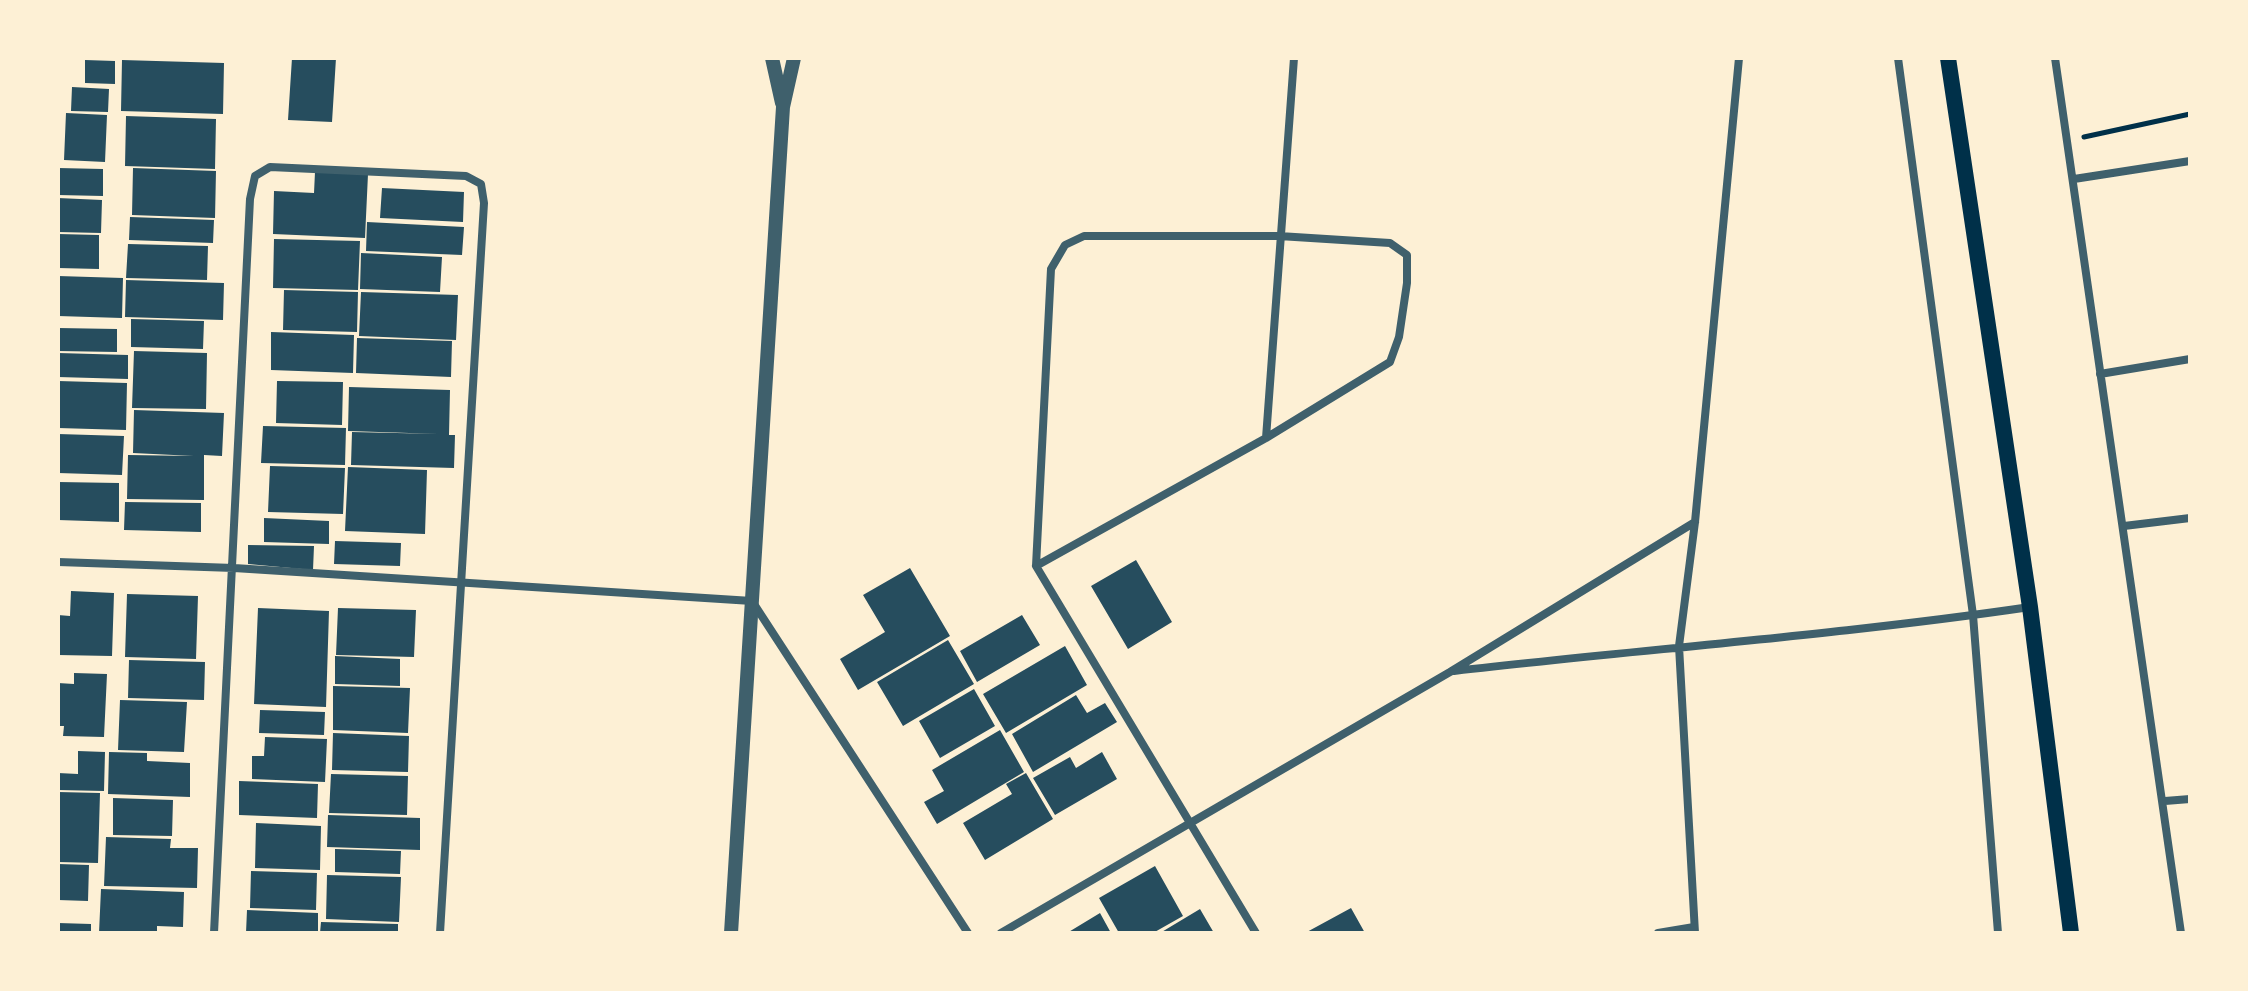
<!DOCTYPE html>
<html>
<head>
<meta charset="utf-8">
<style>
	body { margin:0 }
	#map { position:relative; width:2248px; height:991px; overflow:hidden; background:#fdf0d5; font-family:"Fira Sans Condensed",sans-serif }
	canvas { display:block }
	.frame { position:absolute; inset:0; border:60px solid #fdf0d5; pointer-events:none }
</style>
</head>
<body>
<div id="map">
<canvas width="2248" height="991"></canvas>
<div class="frame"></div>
</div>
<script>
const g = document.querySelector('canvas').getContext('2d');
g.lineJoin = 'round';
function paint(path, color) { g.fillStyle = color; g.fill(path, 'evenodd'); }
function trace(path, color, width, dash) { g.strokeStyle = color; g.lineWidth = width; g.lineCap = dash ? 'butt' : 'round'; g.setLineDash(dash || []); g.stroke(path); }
const building = new Path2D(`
	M 292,58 L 336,58 L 332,122 L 288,120 Z
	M 85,60 L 115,61 L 115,84 L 85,83 Z
	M 122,60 L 224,63 L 223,114 L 121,111 Z
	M 72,87 L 109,89 L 108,112 L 71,111 Z
	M 66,113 L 107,115 L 105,162 L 64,160 Z
	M 126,116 L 216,119 L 215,169 L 125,166 Z
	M 58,168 L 103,169 L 103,196 L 58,195 Z
	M 133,168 L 216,171 L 215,218 L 132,215 Z
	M 315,172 L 368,174 L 365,238 L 273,234 L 274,191 L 314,193 Z
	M 382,188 L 464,192 L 463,222 L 380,218 Z
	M 58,198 L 102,200 L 101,233 L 58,232 Z
	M 130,217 L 214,220 L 213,243 L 129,240 Z
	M 367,222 L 464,227 L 462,255 L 366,251 Z
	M 58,234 L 99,235 L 99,269 L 58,268 Z
	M 274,239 L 360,241 L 358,290 L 273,288 Z
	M 128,244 L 208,246 L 207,280 L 126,278 Z
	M 361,253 L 442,257 L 440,292 L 360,289 Z
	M 58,276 L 123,278 L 122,318 L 58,316 Z
	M 126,280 L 224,283 L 223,320 L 125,317 Z
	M 284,290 L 358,292 L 357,332 L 283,330 Z
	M 361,292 L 458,295 L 456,340 L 359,336 Z
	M 131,319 L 204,321 L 203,349 L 131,347 Z
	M 58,328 L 117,329 L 117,352 L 58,351 Z
	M 271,332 L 354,335 L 353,373 L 271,370 Z
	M 357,338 L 452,341 L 451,377 L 356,373 Z
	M 134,351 L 207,353 L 206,409 L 132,408 Z
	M 58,353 L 128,355 L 128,379 L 58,377 Z
	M 58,381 L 127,383 L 126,430 L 58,428 Z
	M 277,381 L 343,382 L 342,425 L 276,423 Z
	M 349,387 L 450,390 L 449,435 L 455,435 L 454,468 L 351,465 L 352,432 L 440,434 L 348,431 Z
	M 134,410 L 224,413 L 222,456 L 204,455 L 204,500 L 127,499 L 128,455 L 194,456 L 133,453 Z
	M 263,426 L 346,428 L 345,465 L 261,463 Z
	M 58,434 L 124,436 L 122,475 L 58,473 Z
	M 270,466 L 345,468 L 343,514 L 268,512 Z
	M 348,467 L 427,470 L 425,534 L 345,531 Z
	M 58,482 L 119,483 L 119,522 L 58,520 Z
	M 125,502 L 201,503 L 201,532 L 124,530 Z
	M 264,518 L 329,521 L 329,544 L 264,542 Z
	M 335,541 L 401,543 L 400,566 L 334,564 Z
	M 248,545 L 314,546 L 313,570 L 248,564 Z
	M 1136,560 L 1172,622 L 1128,649 L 1091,586 Z
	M 910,568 L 950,636 L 858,690 L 840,659 L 885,632 L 863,595 Z
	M 71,591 L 114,593 L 112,656 L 58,655 L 58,615 L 70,616 Z
	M 127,594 L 198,596 L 196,659 L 125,657 Z
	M 258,608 L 329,611 L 326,707 L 254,704 Z
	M 338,608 L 416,610 L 414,657 L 336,655 Z
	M 1022,615 L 1040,645 L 977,682 L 960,651 Z
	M 948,640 L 974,684 L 903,726 L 877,682 Z
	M 1065,646 L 1087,685 L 1006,733 L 983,694 Z
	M 335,656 L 400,659 L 400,686 L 335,684 Z
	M 129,660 L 205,662 L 204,700 L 128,698 Z
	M 74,673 L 107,674 L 104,737 L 63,736 L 64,726 L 58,726 L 58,683 L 74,684 Z
	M 333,686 L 410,688 L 408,733 L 333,730 Z
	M 974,689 L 995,726 L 940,758 L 919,721 Z
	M 1076,695 L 1087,713 L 1105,703 L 1117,722 L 1033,772 L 1012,734 Z
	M 120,700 L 187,702 L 184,752 L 118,750 Z
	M 260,710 L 325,712 L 324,735 L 259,733 Z
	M 1000,730 L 1024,772 L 937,824 L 924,802 L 944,791 L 932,770 Z
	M 333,733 L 409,736 L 408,772 L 332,770 Z
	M 265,737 L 327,739 L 325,782 L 252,779 L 252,756 L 264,756 Z
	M 78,751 L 105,752 L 104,791 L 58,790 L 58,773 L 78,774 Z
	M 109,752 L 147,753 L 147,761 L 190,763 L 190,797 L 108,794 Z
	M 1102,752 L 1117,779 L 1055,815 L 1033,778 L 1070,757 L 1076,768 Z
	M 1026,773 L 1053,819 L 985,860 L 963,823 L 1012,794 L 1006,784 Z
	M 331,774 L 408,776 L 407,815 L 329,813 Z
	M 239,781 L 318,784 L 317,818 L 239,815 Z
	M 58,792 L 100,793 L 98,863 L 58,862 Z
	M 113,798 L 173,800 L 172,836 L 113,835 Z
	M 328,815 L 420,818 L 420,850 L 327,847 Z
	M 256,823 L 321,826 L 320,870 L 255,868 Z
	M 106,837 L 171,839 L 170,848 L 198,848 L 197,888 L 104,886 Z
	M 335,849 L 401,851 L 400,874 L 335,872 Z
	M 58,864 L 89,865 L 88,901 L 58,900 Z
	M 1155,866 L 1183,916 L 1153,933 L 1119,933 L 1099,898 Z
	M 251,871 L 317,873 L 316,910 L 250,908 Z
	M 327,875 L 401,877 L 399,922 L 326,919 Z
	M 101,889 L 184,892 L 183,927 L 157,926 L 157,933 L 99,933 Z
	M 1351,908 L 1365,933 L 1305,933 Z
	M 1200,909 L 1214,933 L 1160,933 Z
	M 247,910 L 318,913 L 318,933 L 246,933 Z
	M 1100,913 L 1111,933 L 1067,933 Z
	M 321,922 L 398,924 L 398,933 L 320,933 Z
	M 58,923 L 91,924 L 91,933 L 58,933 Z`);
const path = new Path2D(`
	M 2084,137 L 2190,114`);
const minor = new Path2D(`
	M 1898,58 L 1973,615 L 1998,933
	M 2055,58 L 2181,933
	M 2074,179 L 2190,161
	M 2100,374 L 2190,359
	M 1266,438 L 1294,58
	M 2124,526 L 2190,518
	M 58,562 L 234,568 L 752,601 L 968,933
	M 1036,566 L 1266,438 L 1390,362 L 1399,337 L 1407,283 L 1407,255 L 1390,243 L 1279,236 L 1084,236 L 1065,245 L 1051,269 L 1036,566 L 1256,933
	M 1454,671 C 1646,649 1839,635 2030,607
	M 2165,801 L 2190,799
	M 214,933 L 250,199 L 255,176 L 270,167 L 466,176 L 481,184 L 484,203 L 440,933
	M 1001,933 L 1450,672 L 1695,522
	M 1658,933 L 1694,927
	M 1695,933 L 1679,646 L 1695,522 L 1739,58`);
const tertiary = new Path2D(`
	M 772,58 L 782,103
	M 731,933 L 783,107 L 794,58`);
const secondary = new Path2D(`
	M 1948,58 L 2030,607 L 2071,933`);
paint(building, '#264d5e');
trace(path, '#003049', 5);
trace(minor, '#3f606c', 8);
trace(tertiary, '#3f606c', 14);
trace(secondary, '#003049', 16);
</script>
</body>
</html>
